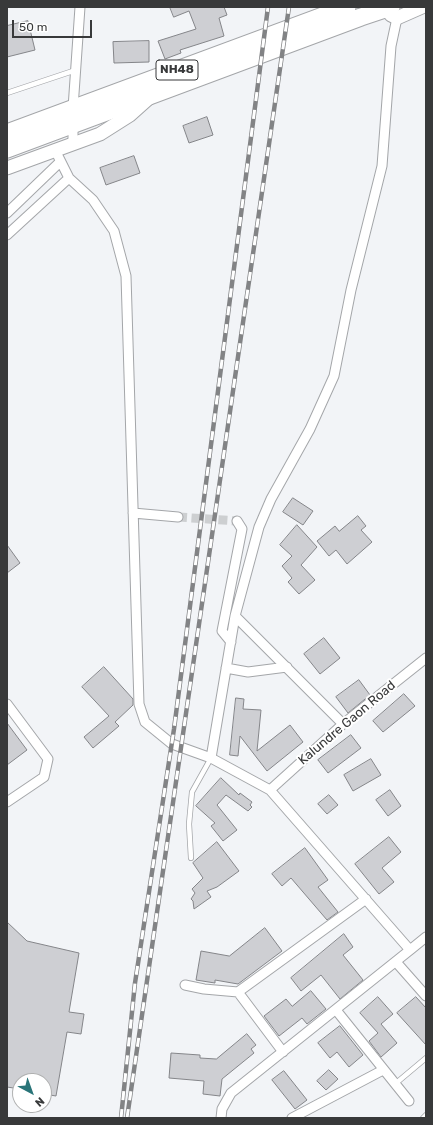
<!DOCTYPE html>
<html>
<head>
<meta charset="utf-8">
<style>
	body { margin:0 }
	#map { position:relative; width:433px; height:1125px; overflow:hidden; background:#f2f4f7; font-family:Rubik,sans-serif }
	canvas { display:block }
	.frame { position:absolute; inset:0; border:8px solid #38393a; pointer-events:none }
	.north { position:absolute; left:12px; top:1073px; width:40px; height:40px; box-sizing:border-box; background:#fff; border:1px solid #afb0b0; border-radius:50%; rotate:139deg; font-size:11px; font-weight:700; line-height:16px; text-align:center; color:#38393a }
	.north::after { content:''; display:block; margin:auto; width:14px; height:18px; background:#297478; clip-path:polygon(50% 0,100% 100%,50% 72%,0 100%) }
	.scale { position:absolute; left:12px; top:20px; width:80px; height:18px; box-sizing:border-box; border:2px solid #38393a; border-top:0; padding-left:5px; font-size:12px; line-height:14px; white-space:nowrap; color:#38393a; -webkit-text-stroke:3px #fff; paint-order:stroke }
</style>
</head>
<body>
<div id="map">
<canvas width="433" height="1125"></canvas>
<div class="frame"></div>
<div class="north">N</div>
<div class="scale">50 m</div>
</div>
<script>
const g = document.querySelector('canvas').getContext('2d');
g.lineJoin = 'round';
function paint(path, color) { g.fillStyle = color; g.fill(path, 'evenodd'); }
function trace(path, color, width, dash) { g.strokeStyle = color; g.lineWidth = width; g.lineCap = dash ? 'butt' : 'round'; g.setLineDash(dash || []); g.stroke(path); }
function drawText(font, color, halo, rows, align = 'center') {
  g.font = font + ' Rubik,sans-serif'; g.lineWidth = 4; g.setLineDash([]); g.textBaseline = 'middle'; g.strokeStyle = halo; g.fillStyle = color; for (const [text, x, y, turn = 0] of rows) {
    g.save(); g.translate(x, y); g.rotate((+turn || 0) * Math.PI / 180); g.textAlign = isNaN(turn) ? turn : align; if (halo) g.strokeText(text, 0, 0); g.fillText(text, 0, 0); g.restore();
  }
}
const building = new Path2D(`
	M 170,7 L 224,7 L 227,15 L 219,18 L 224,36 L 180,50 L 181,53 L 165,59 L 158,41 L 196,29 L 189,11 L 174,17 Z
	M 28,21 L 35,50 L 7,57 L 7,26 Z
	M 149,41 L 149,62 L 114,63 L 113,42 Z
	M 207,117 L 213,135 L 189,143 L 183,126 Z
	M 134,156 L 140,173 L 106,185 L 100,168 Z
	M 293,498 L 313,511 L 303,525 L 283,512 Z
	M 358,516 L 366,526 L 361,530 L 372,542 L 347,564 L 336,550 L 329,556 L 317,541 L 335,526 L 339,531 Z
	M 297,525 L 317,547 L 301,565 L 315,580 L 299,594 L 288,582 L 292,578 L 282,566 L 292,556 L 280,545 Z
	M 7,545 L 20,563 L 7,573 Z
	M 324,638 L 340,658 L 320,674 L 304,654 Z
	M 104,667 L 133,699 L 133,705 L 115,722 L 119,726 L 93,748 L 84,737 L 109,716 L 82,687 Z
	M 359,680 L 370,695 L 348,713 L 336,697 Z
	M 404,694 L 415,706 L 383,732 L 373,721 Z
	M 236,698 L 244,699 L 243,709 L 261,710 L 257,751 L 290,725 L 303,742 L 267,771 L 240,736 L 238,756 L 230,755 Z
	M 7,723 L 27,750 L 7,765 Z
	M 351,735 L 361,748 L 328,773 L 318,760 Z
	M 371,759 L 381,775 L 353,791 L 344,775 Z
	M 221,778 L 239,795 L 240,793 L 252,802 L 250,805 L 252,807 L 248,811 L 226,795 L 217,805 L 237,830 L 223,841 L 211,826 L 215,823 L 196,806 Z
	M 390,790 L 401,806 L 388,816 L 376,800 Z
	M 329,795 L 338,805 L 327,814 L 318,804 Z
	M 389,837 L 401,852 L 382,868 L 394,882 L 379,894 L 355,864 Z
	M 217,842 L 239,871 L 217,887 L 207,891 L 211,897 L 194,909 L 193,901 L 191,899 L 195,893 L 192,889 L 203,878 L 193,863 Z
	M 305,848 L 328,880 L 318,887 L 338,912 L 327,920 L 291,878 L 282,886 L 272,874 Z
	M 7,922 L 27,941 L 79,953 L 69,1012 L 84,1014 L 81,1034 L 67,1032 L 56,1096 L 44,1094 L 44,1081 L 20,1081 L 20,1089 L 7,1087 Z
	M 265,928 L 282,951 L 238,984 L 215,980 L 215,983 L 196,980 L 201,951 L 229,956 Z
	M 344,934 L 353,947 L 343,955 L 363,980 L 340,999 L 321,975 L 301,991 L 291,978 Z
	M 311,991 L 326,1009 L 307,1024 L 302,1018 L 279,1036 L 264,1016 L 286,999 L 292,1006 Z
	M 378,997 L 393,1014 L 381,1024 L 397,1043 L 381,1057 L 369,1041 L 378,1033 L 360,1013 Z
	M 416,997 L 426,1008 L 426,1045 L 397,1013 Z
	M 340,1026 L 363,1055 L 349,1067 L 337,1052 L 330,1058 L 318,1043 Z
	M 247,1034 L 256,1045 L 251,1049 L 254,1053 L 222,1079 L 220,1096 L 203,1094 L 204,1081 L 169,1078 L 171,1053 L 200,1055 L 200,1058 L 216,1059 Z
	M 329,1070 L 338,1079 L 326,1090 L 317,1081 Z
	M 284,1071 L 307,1100 L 295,1109 L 272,1080 Z`);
const streetTunnel = new Path2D(`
	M 178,517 L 237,521`);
const lane = new Path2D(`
	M 7,93 L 76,70
	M 191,858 L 189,824 L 192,792 L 211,758
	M 395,1084 L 426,1058
	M 423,1118 L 426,1115`);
const street = new Path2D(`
	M 73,144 L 73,108 L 80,7
	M 55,150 L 69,178 L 93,200 L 114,231 L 126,276 L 139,704 L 145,722 L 172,744 L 211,758 L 270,790 L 410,950 L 231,1093 L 222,1109 L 221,1118
	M 7,213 L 60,162
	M 7,235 L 69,178
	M 133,513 L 178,517
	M 235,616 L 343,724
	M 231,642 L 222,631 L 242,529 L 237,521
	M 226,668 L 248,672 L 287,667
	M 7,704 L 48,759 L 44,777 L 7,802
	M 211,758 L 235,616 L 259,527 L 271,499 L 310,429 L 334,376 L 351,290 L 382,166 L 391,46 L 397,18
	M 270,790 L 343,724 L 426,658
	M 410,950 L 426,937
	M 396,962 L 426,996
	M 185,985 L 204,989 L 238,992 L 366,899
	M 238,992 L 283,1052
	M 336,1010 L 409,1101
	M 292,1118 L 383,1070`);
const secondary = new Path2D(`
	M 386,7 L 391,15 L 397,18 L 422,7
	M 7,168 L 100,134 L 130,115 L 149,98`);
const highway = new Path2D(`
	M 7,133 L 347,7
	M 7,149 L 361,17 L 391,7`);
const rail = new Path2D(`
	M 121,1118 L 135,983 L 174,729 L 268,7
	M 127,1118 L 289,7`);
const shields = [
	[177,70,42]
];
const shieldNames = [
	["NH48",177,70]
];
const streetNames = [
	["Kalundre Gaon Road",347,723,-40]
];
paint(building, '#cecfd3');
trace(building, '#848589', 1);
trace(streetTunnel, '#cdcfd1', 9, [9, 4.5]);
trace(lane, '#a4a6a9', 6);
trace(street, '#a4a6a9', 11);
trace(secondary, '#a4a6a9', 15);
trace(highway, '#a4a6a9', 19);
trace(lane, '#fff', 4.5);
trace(street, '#fff', 9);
trace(secondary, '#fff', 13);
trace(highway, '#fff', 17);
trace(rail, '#828385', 4.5);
trace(rail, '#fff', 3, [9]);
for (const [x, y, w] of shields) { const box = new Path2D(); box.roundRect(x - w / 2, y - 10, w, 20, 3); g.fillStyle = '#fff'; g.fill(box); trace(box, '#38393a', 1); }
drawText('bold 12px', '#38393a', null, shieldNames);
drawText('13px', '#38393a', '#fff', streetNames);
</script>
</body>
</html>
